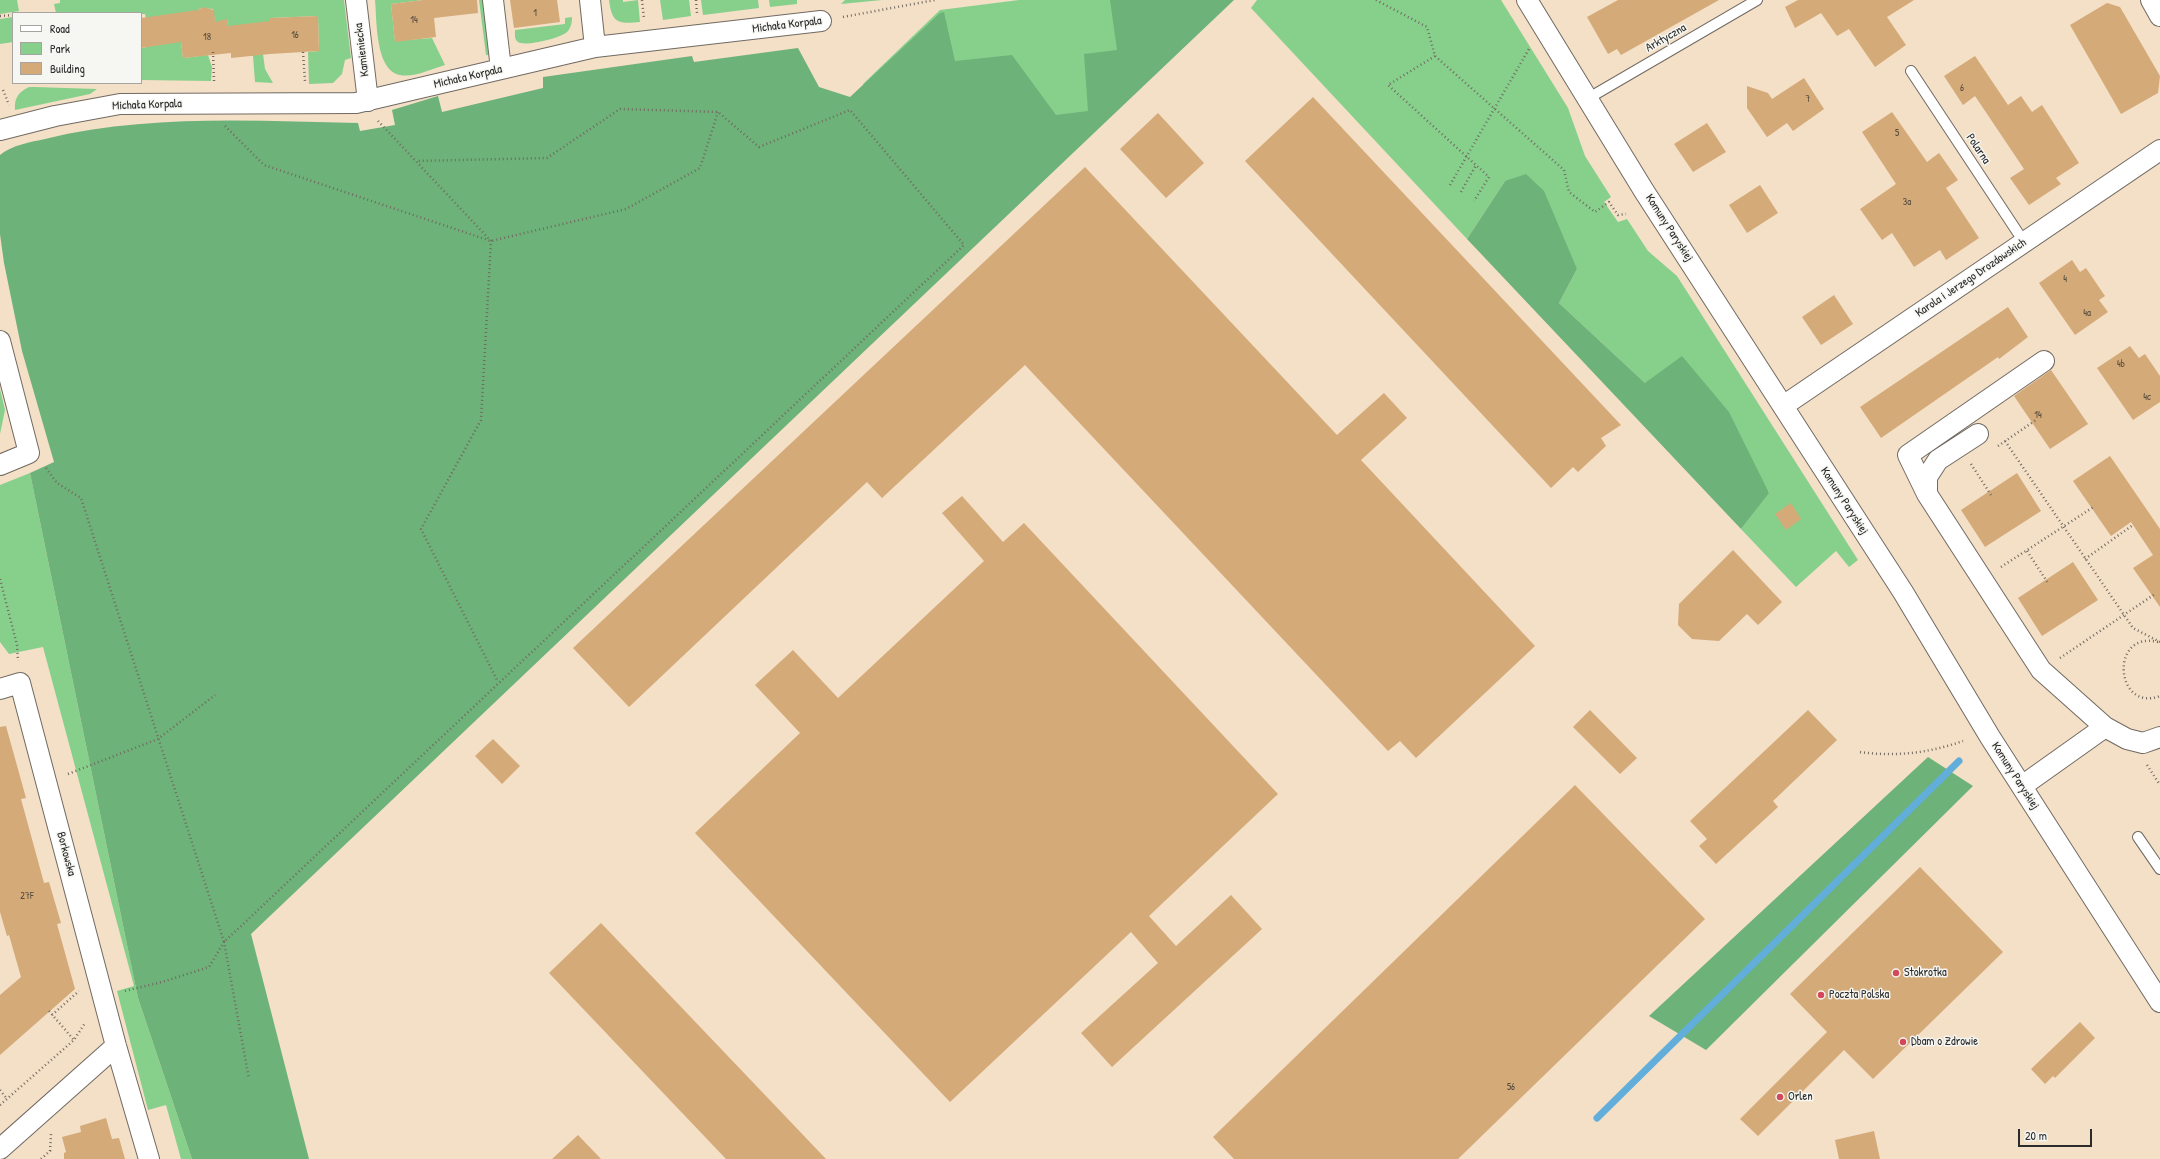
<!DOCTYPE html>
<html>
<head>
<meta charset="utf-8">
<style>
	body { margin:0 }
	#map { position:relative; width:2160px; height:1159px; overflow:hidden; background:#f4dfc7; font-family:"Patrick Hand",sans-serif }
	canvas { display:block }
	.legend { position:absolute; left:12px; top:12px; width:130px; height:72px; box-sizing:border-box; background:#f6f6f2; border:1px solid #a5a5a2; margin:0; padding:5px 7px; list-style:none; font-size:12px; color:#2b2b2b }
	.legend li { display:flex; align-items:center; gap:8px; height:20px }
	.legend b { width:20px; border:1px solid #a5a5a2 }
	.scale { position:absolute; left:2018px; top:1129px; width:74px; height:18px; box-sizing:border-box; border:2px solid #2b2b2b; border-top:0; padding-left:5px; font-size:12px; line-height:14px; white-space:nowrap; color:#2b2b2b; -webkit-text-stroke:3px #f6f6f2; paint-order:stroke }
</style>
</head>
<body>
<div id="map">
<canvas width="2160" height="1159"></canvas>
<ul class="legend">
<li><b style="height:5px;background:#fff"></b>Road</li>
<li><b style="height:11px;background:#87d08c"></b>Park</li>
<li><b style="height:11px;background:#d4aa78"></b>Building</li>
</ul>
<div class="scale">20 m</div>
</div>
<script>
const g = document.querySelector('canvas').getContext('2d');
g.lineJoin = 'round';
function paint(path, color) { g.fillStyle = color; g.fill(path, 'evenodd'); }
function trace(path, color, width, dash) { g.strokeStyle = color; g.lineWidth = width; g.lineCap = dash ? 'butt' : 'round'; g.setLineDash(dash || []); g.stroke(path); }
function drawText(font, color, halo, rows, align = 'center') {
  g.font = font + ' "Patrick Hand",sans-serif'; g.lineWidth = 3; g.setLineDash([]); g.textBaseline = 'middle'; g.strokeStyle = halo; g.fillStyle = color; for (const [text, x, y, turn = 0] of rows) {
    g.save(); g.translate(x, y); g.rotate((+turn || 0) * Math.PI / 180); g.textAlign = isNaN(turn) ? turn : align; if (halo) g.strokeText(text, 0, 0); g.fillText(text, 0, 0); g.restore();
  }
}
const green = new Path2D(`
	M 0,0 L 17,0 L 19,11 L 0,14 Z
	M 60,0 L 344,0 L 351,58 L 345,60 L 342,74 L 333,83 L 309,84 L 308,52 L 319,51 L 318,16 L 270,18 L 272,53 L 263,54 L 265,69 L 273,83 L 255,82 L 253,56 L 228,26 L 227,20 L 215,23 L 213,9 L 201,8 L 198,10 L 181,42 L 183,58 L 208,55 L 212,67 L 211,81 L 141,80 L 142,48 L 151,46 L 145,14 L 56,13 L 54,4 L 60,3 Z
	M 375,0 L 423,0 L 391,4 L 395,41 L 432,38 L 445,65 C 432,69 413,78 400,75 C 375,70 377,20 375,0 Z
	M 479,0 L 484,0 L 489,55 L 486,55 Z
	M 609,0 L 623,0 L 623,2 L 638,0 L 640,22 C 619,24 612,24 609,0 Z
	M 660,0 L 689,0 L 691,16 L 663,20 Z
	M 701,0 L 758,0 L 759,8 L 703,15 Z
	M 769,0 L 797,0 L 797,4 L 770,7 Z
	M 845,0 L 882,0 L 841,4 Z
	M 1019,0 L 1117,0 L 1148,76 L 973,241 L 863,84 L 940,10 Z
	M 1257,0 L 1501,0 L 1568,108 L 1585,156 L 1611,197 L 1604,202 L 1618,222 L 1627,219 L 1648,251 L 1677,276 L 1858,560 L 1849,567 L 1836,551 L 1796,587 L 1741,529 L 1769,492 L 1645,383 L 1559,303 L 1577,269 L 1505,181 L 1467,239 L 1251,8 Z
	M 13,17 L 13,42 L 0,44 L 0,19 Z
	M 572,17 C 572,23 571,28 567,32 C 561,38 525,47 518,42 C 514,39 515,34 515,30 L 565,24 L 565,18 Z
	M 29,87 L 35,87 L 97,89 L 90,94 L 15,110 C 14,99 18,92 29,87 Z
	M 0,389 L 5,410 L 0,434 Z
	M 30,473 L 138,998 L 192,1159 L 181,1159 L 166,1105 L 148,1110 L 117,991 L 134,986 L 43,647 L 9,654 L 0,642 L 0,485 Z`);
const forest = new Path2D(`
	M 1110,0 L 1234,0 L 251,934 L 309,1159 L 192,1159 L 138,998 L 30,473 L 54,462 L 22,351 L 4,263 L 0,234 L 0,155 C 12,145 31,142 45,139 C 147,114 254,121 358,123 L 360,131 L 395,125 L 392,110 L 438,96 L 442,112 L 543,88 L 543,77 L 692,56 L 694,62 L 798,48 L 819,87 L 850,97 L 940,13 L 944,12 L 955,61 L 1012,55 L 1056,115 L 1088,111 L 1084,54 L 1117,50 Z
	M 1526,174 L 1544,191 L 1577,269 L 1559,303 L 1645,383 L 1682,356 L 1729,412 L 1769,493 L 1741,529 L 1467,239 L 1505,181 Z
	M 1928,757 L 1973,786 L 1706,1050 L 1649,1016 Z`);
const stream = new Path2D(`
	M 1597,1118 L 1959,761`);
const building = new Path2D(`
	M 423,0 L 477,0 L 478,13 L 434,18 L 436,37 L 395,42 L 391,4 Z
	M 510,0 L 557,0 L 560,22 L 514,28 Z
	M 1618,0 L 1719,0 L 1621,55 L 1617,49 L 1608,54 L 1587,17 Z
	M 1798,0 L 1914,0 L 1887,17 L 1906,45 L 1875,67 L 1849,29 L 1837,36 L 1821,13 L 1795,28 L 1785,7 Z
	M 2107,3 L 2120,7 L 2160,76 L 2158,93 L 2121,114 L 2070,25 Z
	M 203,7 L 214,10 L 215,22 L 227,19 L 228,26 L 270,21 L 270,18 L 318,16 L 319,51 L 270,54 L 231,58 L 231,53 L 183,58 L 181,42 L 141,48 L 141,18 L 198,10 Z
	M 1975,56 L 2008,105 L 2021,96 L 2032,112 L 2042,105 L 2079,163 L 2056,178 L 2061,184 L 2029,205 L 2010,178 L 2024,169 L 1975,96 L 1963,105 L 1944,76 Z
	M 1804,78 L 1824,109 L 1793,131 L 1787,123 L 1767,137 L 1747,108 L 1747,86 L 1768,93 L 1772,99 Z
	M 1313,97 L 1621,425 L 1601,438 L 1606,446 L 1578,472 L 1573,467 L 1551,488 L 1245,161 Z
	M 1892,112 L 1927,162 L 1939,153 L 1958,180 L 1946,188 L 1979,238 L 1946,260 L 1940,250 L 1914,267 L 1892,233 L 1882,240 L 1860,209 L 1896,184 L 1862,132 Z
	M 1158,113 L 1204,163 L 1166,198 L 1120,149 Z
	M 1707,123 L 1726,152 L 1693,172 L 1674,144 Z
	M 1085,167 L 1337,435 L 1384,393 L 1407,418 L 1361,460 L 1535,646 L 1416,758 L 1400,741 L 1388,751 L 1025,365 L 882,498 L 867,482 L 629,707 L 573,648 Z
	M 1760,185 L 1778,213 L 1747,233 L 1729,205 Z
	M 2072,260 L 2080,272 L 2086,268 L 2105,296 L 2099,300 L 2108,312 L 2075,335 L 2039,283 Z
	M 1834,295 L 1853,324 L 1821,345 L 1802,317 Z
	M 2008,307 L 2028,337 L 1999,359 L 1998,357 L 1881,438 L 1860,407 Z
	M 2130,346 L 2139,358 L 2145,354 L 2160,376 L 2160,402 L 2133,420 L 2097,368 Z
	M 2051,370 L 2088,424 L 2050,449 L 2014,396 Z
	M 2110,456 L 2160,529 L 2160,607 L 2133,568 L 2153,555 L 2131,522 L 2111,536 L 2073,481 Z
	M 2017,473 L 2041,511 L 1985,547 L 1961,510 Z
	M 962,496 L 1003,542 L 1024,523 L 1278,794 L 1149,916 L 1176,946 L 1231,895 L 1262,929 L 1112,1067 L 1081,1033 L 1158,963 L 1131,932 L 950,1102 L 695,833 L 800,733 L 755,685 L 793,650 L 838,698 L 984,561 L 942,513 Z
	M 1791,503 L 1801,519 L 1786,530 L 1775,514 Z
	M 1733,550 L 1782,602 L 1758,625 L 1747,614 L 1719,641 L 1692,639 L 1678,625 L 1679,604 Z
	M 2073,562 L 2098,600 L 2042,636 L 2018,598 Z
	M 1590,710 L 1637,758 L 1620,774 L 1573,727 Z
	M 1808,710 L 1837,740 L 1773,801 L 1778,807 L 1716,864 L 1699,846 L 1707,839 L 1690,821 Z
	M 6,726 L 26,798 L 21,799 L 44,883 L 49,882 L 61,923 L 57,924 L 75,989 L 0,1055 L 0,995 L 21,977 L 9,935 L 7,936 L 0,912 L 0,727 Z
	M 493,739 L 520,766 L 502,784 L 475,756 Z
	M 1575,785 L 1705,919 L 1458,1159 L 1234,1159 L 1213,1137 Z
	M 1920,867 L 2003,952 L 1873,1079 L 1844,1050 L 1758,1136 L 1740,1119 L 1827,1032 L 1790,994 Z
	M 601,923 L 826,1159 L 726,1159 L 549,973 Z
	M 2080,1022 L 2095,1038 L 2055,1078 L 2053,1076 L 2045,1084 L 2031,1069 Z
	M 106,1118 L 112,1139 L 119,1138 L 125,1159 L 64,1159 L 64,1153 L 66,1152 L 62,1137 L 81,1132 L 80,1126 Z
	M 1874,1131 L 1880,1159 L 1839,1159 L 1835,1140 Z
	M 578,1135 L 601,1159 L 552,1159 Z`);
const path = new Path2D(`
	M 642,0 L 644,19
	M 696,0 L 697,13
	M 1376,0 L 1427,27 L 1435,56 L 1564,170 L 1569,192 L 1595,212 L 1609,202 L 1618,215 L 1626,214
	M 0,16 L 13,15
	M 843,17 L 935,0
	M 213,52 L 214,81
	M 303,52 L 305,81
	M 1435,56 L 1388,85 L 1489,177 L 1474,201
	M 3,90 L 9,105
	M 378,121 L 491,241 L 481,420 L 421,529 L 498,682
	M 225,126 L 264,165 L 491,241 L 626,209 L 700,168 L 718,112
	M 1450,185 L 1529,49
	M 1461,192 L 1476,165
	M 2005,441 L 2133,628 L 2160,642
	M 1998,446 L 2036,420
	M 1971,464 L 1991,495
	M 46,468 L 57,483 L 81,498 L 224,942 L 964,245 L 850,110 L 759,147 L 718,112 L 620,109 L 547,158 L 417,161
	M 2027,551 L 2048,583
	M 2085,559 L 2133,525
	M 2001,567 L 2095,506
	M 0,579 L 17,645 L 18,661
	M 2158,642 C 2109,630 2115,713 2160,696
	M 2060,658 L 2155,594
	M 1860,752 C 1896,757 1929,753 1963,741
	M 2147,765 L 2160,785
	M 68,774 L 158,739 L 215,695
	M 125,991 L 162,982 L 209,967 L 224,942 L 249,1079
	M 49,1011 L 74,1040
	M 52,1015 L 79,991
	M 0,1090 L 7,1099
	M 0,1105 L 74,1040 L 85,1023
	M 41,1159 L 50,1151 L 51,1134`);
const service = new Path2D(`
	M 1911,71 L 2024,242
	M 1587,99 L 1757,0
	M 2138,837 L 2160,869`);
const minor = new Path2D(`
	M 356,0 L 368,101
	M 493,0 L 501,69
	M 590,0 L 595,47
	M 1527,0 L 1644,191 L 1903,592 L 1990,737 L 2160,1002
	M 2151,0 L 2160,16
	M 0,130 L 55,116 L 120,104 L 356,103 L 595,47 L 821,21
	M 0,341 L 29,453 L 0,465
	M 2044,361 L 1908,455 L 1927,494 L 2041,670 L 2105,727 L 2127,739 L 2143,743 L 2160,737
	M 1783,406 L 2160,150
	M 1927,494 L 1927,477 L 1938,460 L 1978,434
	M 0,689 L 20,683 L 116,1046 L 149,1159
	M 2022,786 L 2105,727
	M 0,1149 L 116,1046`);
const markers = [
	[1896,973,4,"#d1495b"],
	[1821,995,4,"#d1495b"],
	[1903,1042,4,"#d1495b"],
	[1780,1097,4,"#d1495b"]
];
const numberNames = [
	["1",535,13],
	["14",414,20],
	["16",295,35],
	["18",207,37],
	["6",1962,88],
	["7",1808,99],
	["5",1897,133],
	["3a",1907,202],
	["4",2065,279],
	["4a",2087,313],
	["4b",2121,364],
	["4c",2147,397],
	["14",2038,415],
	["27F",27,896],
	["56",1511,1087]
];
const streetNames = [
	["Michała Korpala",787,25,-7],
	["Arktyczna",1666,38,-30],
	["Kamieniecka",362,50,-97],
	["Michała Korpala",468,77,-13],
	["Michała Korpala",147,105,-2],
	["Polarna",1978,149,56],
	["Komuny Paryskiej",1669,228,57],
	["Karola i Jerzego Drozdowskich",1971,278,-34],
	["Komuny Paryskiej",1844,501,57],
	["Komuny Paryskiej",2015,776,57],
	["Borkowska",66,854,75]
];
const poiNames = [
	["Stokrotka",1904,973],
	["Poczta Polska",1829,995],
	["Dbam o Zdrowie",1911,1042],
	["Orlen",1788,1097]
];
paint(green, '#87d08c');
paint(forest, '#6db278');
trace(stream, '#62aedb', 7);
paint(building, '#d4aa78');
trace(service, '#716a62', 12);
trace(minor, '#716a62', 22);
trace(path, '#716a62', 2.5, [1, 3]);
trace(service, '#fff', 10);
trace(minor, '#fff', 20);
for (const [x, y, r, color] of markers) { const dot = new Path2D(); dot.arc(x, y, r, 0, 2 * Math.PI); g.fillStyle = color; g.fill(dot); trace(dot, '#f6f6f2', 1.5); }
drawText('10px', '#554b3e', null, numberNames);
drawText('12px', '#2b2b2b', '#f6f6f2', streetNames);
drawText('12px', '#2b2b2b', '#f6f6f2', poiNames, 'left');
</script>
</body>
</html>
